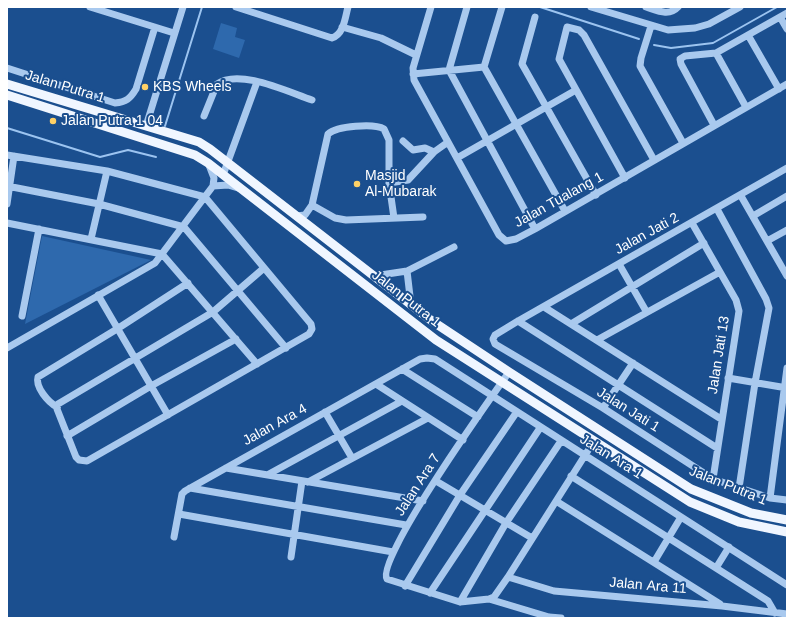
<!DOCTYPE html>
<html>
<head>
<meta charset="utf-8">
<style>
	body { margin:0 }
	#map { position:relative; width:794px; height:625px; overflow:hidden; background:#1b4f8f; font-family:Arial,sans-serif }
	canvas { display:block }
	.frame { position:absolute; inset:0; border:8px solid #fff; pointer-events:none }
</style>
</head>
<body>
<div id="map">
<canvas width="794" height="625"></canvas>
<div class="frame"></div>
</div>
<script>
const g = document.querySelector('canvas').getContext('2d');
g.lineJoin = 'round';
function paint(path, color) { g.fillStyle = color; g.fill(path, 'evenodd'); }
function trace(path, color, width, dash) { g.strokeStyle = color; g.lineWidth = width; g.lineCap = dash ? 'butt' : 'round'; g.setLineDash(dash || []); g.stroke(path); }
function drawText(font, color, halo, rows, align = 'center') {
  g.font = font + ' Arial,sans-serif'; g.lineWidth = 4; g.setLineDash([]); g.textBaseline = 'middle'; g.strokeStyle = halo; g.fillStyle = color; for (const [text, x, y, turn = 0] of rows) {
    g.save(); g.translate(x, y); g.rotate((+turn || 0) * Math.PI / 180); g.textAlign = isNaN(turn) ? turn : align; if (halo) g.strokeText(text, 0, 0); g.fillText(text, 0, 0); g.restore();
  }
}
const green = new Path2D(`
	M 221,23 L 237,28 L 235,37 L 245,40 L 239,58 L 213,49 Z
	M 42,236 L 151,260 L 25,324 Z`);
const stream = new Path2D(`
	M 540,7 L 639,39
	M 654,45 L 671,48 L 713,43 L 777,7
	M 165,126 L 202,7
	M 7,128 L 100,157 L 128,150 L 156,157`);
const minor = new Path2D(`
	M 90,7 L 174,33
	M 236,7 L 332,38 C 344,34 345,18 348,7
	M 431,7 L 413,68 L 414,80 L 499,235 L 506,241 L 516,239 L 535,229 L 787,84
	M 467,7 L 449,70 L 535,229
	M 502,7 L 484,67 L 565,211
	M 591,7 L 668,30 L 695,28 L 709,24 L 740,7
	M 646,7 C 656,10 669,17 678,7
	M 535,17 L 522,64 L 596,195
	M 780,17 L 787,29
	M 651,26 L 641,58 L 640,66 L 683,143
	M 342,27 L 381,38 L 416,55
	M 748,35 L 779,89
	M 716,53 L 746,107
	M 7,68 L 115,103 C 126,102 130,99 136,89 L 155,27
	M 413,74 L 484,67
	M 204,116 L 217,84 C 239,68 288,92 312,100
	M 714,125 L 681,64 L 680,59 L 685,56 L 716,53 L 787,13
	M 146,126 L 183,7
	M 403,141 L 413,150 L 425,148 L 434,152
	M 7,155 L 107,171 L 205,197
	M 457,158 L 576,90
	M 787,168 L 518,321 L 495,335 L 493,339 L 495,344 L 603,408 L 713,479 L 770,498 L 787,500
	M 223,175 L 257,82
	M 625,178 L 559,59 L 567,27 L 579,30 L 584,35 L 654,160
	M 389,183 L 408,180 L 434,152 L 448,142
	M 7,186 L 99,204 L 184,227 L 286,348
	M 213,186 L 228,185 L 238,188
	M 741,196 L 787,276
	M 205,197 L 311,324 L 312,329 L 309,334 L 87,461 L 79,460 L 76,457 L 57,409 L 58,404 L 213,312 L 264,268
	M 7,204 L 14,156
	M 312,205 L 335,218 L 346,220 L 423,217
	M 717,209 L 766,299 L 769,308 L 755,383 L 739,488
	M 296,216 L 305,215 L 312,205 L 328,134 C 337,126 374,123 384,129 L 389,140 L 389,183 L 394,218
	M 753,216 L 787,196
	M 7,223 L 162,254
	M 692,223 L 736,300 L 739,311 L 713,479
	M 91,239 L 107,171
	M 767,241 L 787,230
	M 162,254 L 257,364
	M 619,264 L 646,311
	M 374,276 L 407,271
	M 98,295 L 168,415
	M 411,305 L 407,271 L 454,247
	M 544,307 L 721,419
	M 22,316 L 39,229
	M 518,321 L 717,448
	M 571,324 L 704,243
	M 597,340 L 720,272
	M 7,348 L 155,263 L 213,186 L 214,178 L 209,165
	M 402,369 L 478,417
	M 509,372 C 492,396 374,561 387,579 L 460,602 L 489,599 L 494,597 L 508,577 L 594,441
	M 728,378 L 787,388
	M 376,384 L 463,440
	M 57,407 C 48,402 35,387 38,377 L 117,329 L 188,283
	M 603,408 L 633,363
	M 325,412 L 352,458
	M 67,436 L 151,386 L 236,339
	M 226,468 L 423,501
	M 269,474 L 402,401
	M 571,476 L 768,601 L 775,613
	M 436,481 L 532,538
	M 308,482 L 428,418
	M 190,488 L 406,525
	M 770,498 L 787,368
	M 556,501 L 720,604
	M 179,514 L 393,552
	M 174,537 L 182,494 L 185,491 L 420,359 L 427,358 L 435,359 L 787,585
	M 291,557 L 302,481
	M 654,562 L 681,517
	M 716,568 L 729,547
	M 508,577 L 554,591 L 722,606 L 787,614
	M 405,586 L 460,495 L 516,413
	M 430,593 L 540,428
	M 489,599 L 549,617 L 561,618
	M 460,602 L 506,523 L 561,441`);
const major = new Path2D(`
	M 7,84 L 199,142 L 210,149 L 432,321 L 509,372 L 691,489 L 751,513 L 787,520
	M 7,95 L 195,155 L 208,163 L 436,340 L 690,502 L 739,522 L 787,532`);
const markers = [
	[145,87,4,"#ffd166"],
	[53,121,4,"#ffd166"],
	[357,184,4,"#ffd166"]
];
const streetNames = [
	["Jalan Putra 1",65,87,17],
	["Jalan Tualang 1",559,200,-29],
	["Jalan Jati 2",647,234,-29],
	["Jalan Putra 1",406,299,38],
	["Jalan Jati 13",719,355,-81],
	["Jalan Jati 1",628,410,32],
	["Jalan Ara 4",275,425,-29],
	["Jalan Ara 1",611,457,32],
	["Jalan Ara 7",418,485,-57],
	["Jalan Putra 1",728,486,22],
	["Jalan Ara 11",648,586,5]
];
const poiNames = [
	["KBS Wheels",153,87],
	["Jalan Putra 1 04",61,121],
	["Masjid",365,176],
	["Al-Mubarak",365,192]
];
paint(green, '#2e69ad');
trace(stream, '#9cc4f0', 2);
trace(minor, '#a9c9ee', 7);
trace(major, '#f0f6ff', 9);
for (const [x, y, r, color] of markers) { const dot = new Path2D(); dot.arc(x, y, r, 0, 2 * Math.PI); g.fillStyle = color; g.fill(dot); trace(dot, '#1b4f8f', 1.5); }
drawText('14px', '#fff', '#1b4f8f', streetNames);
drawText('14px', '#fff', '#1b4f8f', poiNames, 'left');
</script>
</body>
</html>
